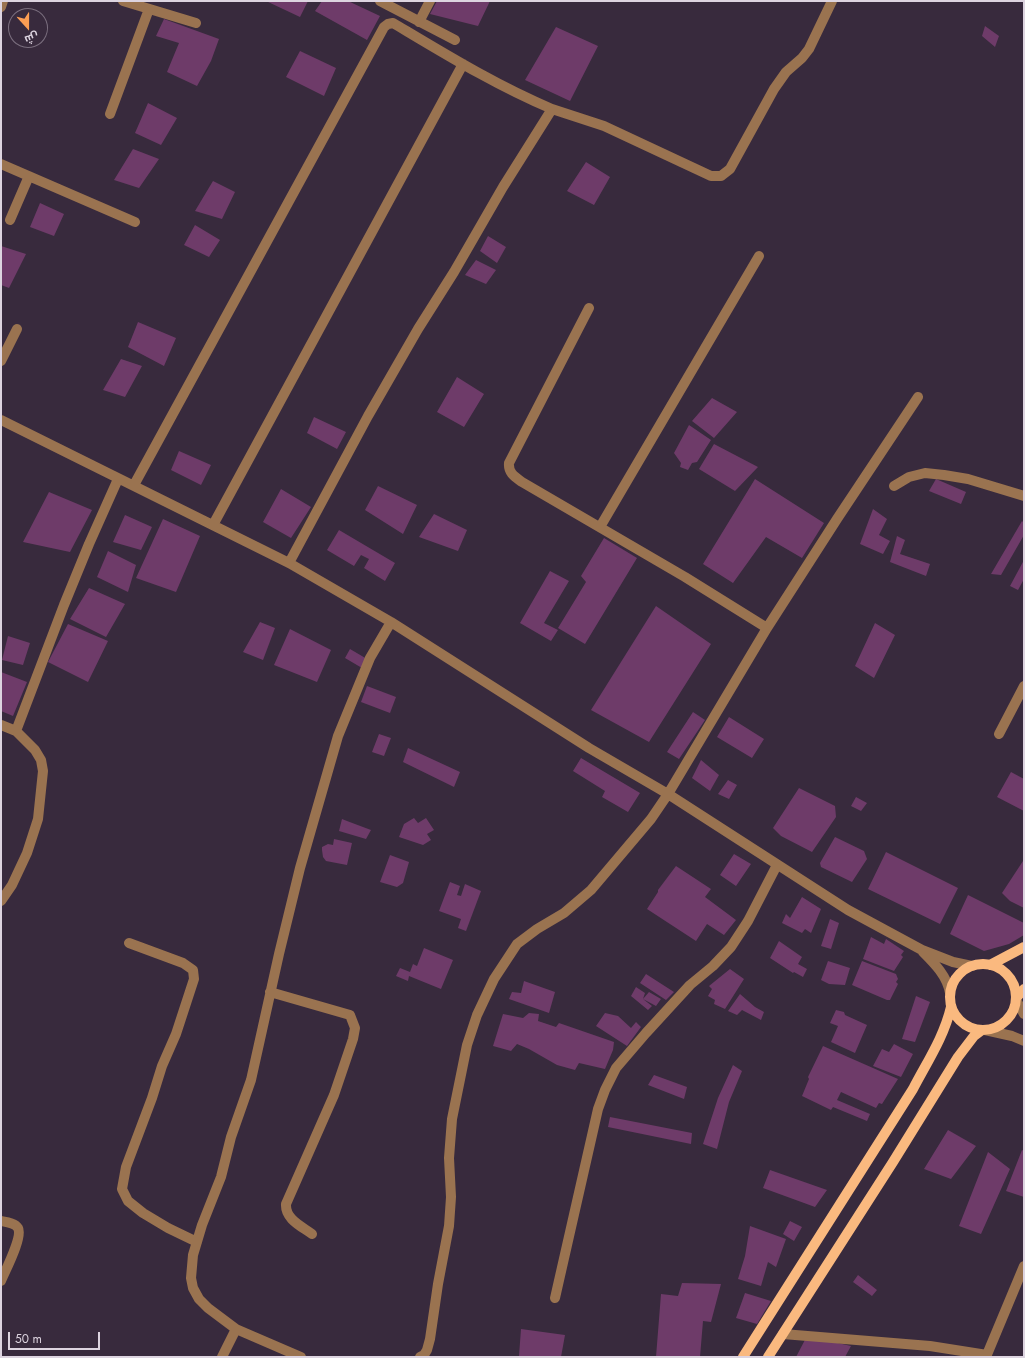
<!DOCTYPE html>
<html>
<head>
<meta charset="utf-8">
<style>
	body { margin:0 }
	#map { position:relative; width:1025px; height:1358px; overflow:hidden; background:#382a3d; font-family:Jost,Cairo,sans-serif }
	canvas { display:block }
	.frame { position:absolute; inset:0; border:2px solid #ddd4e0; pointer-events:none }
	.north { position:absolute; left:8px; top:8px; width:40px; height:40px; box-sizing:border-box; background:#382a3d; border:1px solid #7a6e7e; border-radius:50%; rotate:159deg; font-size:11px; font-weight:700; line-height:16px; text-align:center; color:#ddd4e0 }
	.north::after { content:''; display:block; margin:auto; width:14px; height:18px; background:#fc9d53; clip-path:polygon(50% 0,100% 100%,50% 72%,0 100%) }
	.scale { position:absolute; left:8px; top:1332px; width:92px; height:18px; box-sizing:border-box; border:2px solid #ddd4e0; border-top:0; padding-left:5px; font-size:12px; line-height:14px; white-space:nowrap; color:#ddd4e0; -webkit-text-stroke:3px #382a3d; paint-order:stroke }
</style>
</head>
<body>
<div id="map">
<canvas width="1025" height="1358"></canvas>
<div class="frame"></div>
<div class="north">ش</div>
<div class="scale">50 m</div>
</div>
<script>
const g = document.querySelector('canvas').getContext('2d');
g.lineJoin = 'round';
function paint(path, color) { g.fillStyle = color; g.fill(path, 'evenodd'); }
function trace(path, color, width, dash) { g.strokeStyle = color; g.lineWidth = width; g.lineCap = dash ? 'butt' : 'round'; g.setLineDash(dash || []); g.stroke(path); }
const building = new Path2D(`
	M 266,1 L 308,1 L 300,17 Z
	M 322,1 L 348,1 L 380,16 L 367,40 L 315,11 Z
	M 437,1 L 490,1 L 478,26 L 430,14 Z
	M 164,19 L 219,39 L 211,61 L 197,86 L 167,72 L 179,43 L 156,36 Z
	M 985,26 L 999,36 L 995,47 L 982,36 Z
	M 556,27 L 598,46 L 570,101 L 525,80 Z
	M 300,51 L 336,68 L 324,96 L 286,77 Z
	M 148,103 L 177,118 L 161,145 L 135,133 Z
	M 133,149 L 159,159 L 139,188 L 114,180 Z
	M 586,162 L 610,177 L 594,205 L 567,191 Z
	M 213,181 L 235,192 L 222,219 L 195,211 Z
	M 40,203 L 64,214 L 54,236 L 30,227 Z
	M 195,225 L 220,240 L 209,257 L 184,245 Z
	M 488,236 L 506,247 L 497,263 L 480,251 Z
	M 1,246 L 26,254 L 9,288 L 1,285 Z
	M 476,260 L 496,270 L 486,284 L 465,275 Z
	M 138,322 L 176,338 L 164,366 L 128,347 Z
	M 121,359 L 142,366 L 125,397 L 103,390 Z
	M 457,377 L 484,394 L 464,427 L 437,412 Z
	M 712,398 L 737,412 L 714,438 L 692,421 Z
	M 314,417 L 346,432 L 337,449 L 307,433 Z
	M 689,425 L 711,440 L 697,462 L 692,463 L 688,470 L 680,467 L 681,463 L 674,453 Z
	M 714,444 L 758,467 L 735,491 L 699,469 Z
	M 179,451 L 211,465 L 201,485 L 171,470 Z
	M 755,479 L 824,523 L 802,558 L 766,537 L 733,583 L 703,564 Z
	M 936,479 L 966,492 L 961,504 L 929,491 Z
	M 378,486 L 417,505 L 403,534 L 365,510 Z
	M 281,489 L 311,507 L 291,538 L 263,522 Z
	M 49,492 L 92,510 L 70,552 L 23,542 Z
	M 873,509 L 887,519 L 879,535 L 890,541 L 883,554 L 860,544 Z
	M 434,514 L 467,530 L 458,551 L 419,537 Z
	M 125,515 L 152,527 L 141,550 L 113,542 Z
	M 163,519 L 200,536 L 176,592 L 136,578 Z
	M 1022,521 L 1024,523 L 1024,535 L 1001,575 L 991,574 Z
	M 339,530 L 395,563 L 385,581 L 364,568 L 369,559 L 361,555 L 354,566 L 327,550 Z
	M 897,536 L 905,540 L 900,554 L 930,564 L 926,576 L 890,562 Z
	M 604,538 L 637,558 L 585,644 L 558,628 L 586,582 L 581,576 Z
	M 108,551 L 136,565 L 128,592 L 97,577 Z
	M 1024,560 L 1024,579 L 1018,590 L 1010,586 Z
	M 550,571 L 569,581 L 544,623 L 558,630 L 551,641 L 520,623 Z
	M 89,588 L 125,604 L 106,637 L 70,619 Z
	M 656,606 L 711,644 L 649,742 L 591,710 Z
	M 260,622 L 275,628 L 263,660 L 243,652 Z
	M 875,623 L 895,635 L 874,678 L 855,666 Z
	M 68,624 L 108,641 L 88,682 L 48,662 Z
	M 290,629 L 331,650 L 317,682 L 274,665 Z
	M 8,636 L 30,643 L 23,665 L 2,660 Z
	M 350,649 L 367,659 L 362,668 L 345,658 Z
	M 1,672 L 27,682 L 13,716 L 1,711 Z
	M 367,686 L 396,697 L 390,713 L 361,702 Z
	M 693,712 L 705,720 L 679,759 L 667,752 Z
	M 729,717 L 764,739 L 752,758 L 717,737 Z
	M 379,734 L 391,738 L 384,756 L 372,752 Z
	M 408,748 L 460,772 L 454,787 L 403,762 Z
	M 581,758 L 640,793 L 628,812 L 602,797 L 605,791 L 573,771 Z
	M 701,760 L 719,775 L 710,791 L 692,778 Z
	M 1011,772 L 1024,779 L 1024,811 L 997,797 Z
	M 728,780 L 737,785 L 729,799 L 718,794 Z
	M 799,788 L 835,806 L 836,817 L 812,852 L 781,836 L 773,828 Z
	M 856,797 L 867,803 L 861,811 L 851,806 Z
	M 414,818 L 418,823 L 426,818 L 434,830 L 427,834 L 431,840 L 423,845 L 399,837 L 404,824 Z
	M 342,819 L 347,821 L 371,830 L 366,839 L 339,831 Z
	M 835,837 L 864,851 L 867,859 L 852,882 L 821,867 L 820,863 Z
	M 334,839 L 352,843 L 347,865 L 326,861 L 323,857 L 322,850 L 322,847 L 328,844 L 333,845 Z
	M 886,852 L 958,888 L 940,924 L 868,889 Z
	M 734,854 L 751,864 L 736,886 L 720,875 Z
	M 390,855 L 409,862 L 403,883 L 397,887 L 380,882 Z
	M 1023,861 L 1024,861 L 1024,908 L 1010,901 L 1002,893 Z
	M 676,866 L 711,889 L 705,897 L 736,920 L 724,935 L 707,924 L 696,941 L 647,909 L 658,892 L 658,890 Z
	M 450,882 L 460,886 L 457,895 L 461,896 L 465,884 L 481,891 L 466,931 L 458,928 L 461,919 L 439,911 Z
	M 968,895 L 1024,923 L 1024,935 L 1009,944 L 984,951 L 950,934 Z
	M 802,897 L 821,909 L 811,933 L 805,929 L 802,933 L 782,923 L 786,914 L 790,918 Z
	M 830,919 L 839,923 L 831,949 L 821,946 Z
	M 871,937 L 884,944 L 886,939 L 904,951 L 901,955 L 903,957 L 894,971 L 863,959 Z
	M 779,941 L 802,957 L 798,964 L 807,969 L 803,977 L 794,972 L 793,973 L 770,958 Z
	M 424,948 L 453,960 L 441,989 L 409,976 L 408,981 L 396,976 L 400,968 L 410,972 L 413,964 L 417,966 Z
	M 828,961 L 850,968 L 845,985 L 829,984 L 821,980 Z
	M 862,961 L 896,974 L 898,979 L 896,982 L 898,984 L 890,1000 L 887,1000 L 852,985 Z
	M 730,969 L 744,979 L 725,1009 L 714,1004 L 715,1000 L 708,996 L 712,989 L 709,986 Z
	M 646,974 L 674,992 L 666,1000 L 640,983 Z
	M 524,981 L 555,992 L 549,1013 L 509,999 L 512,992 L 521,993 Z
	M 636,987 L 645,993 L 643,999 L 652,1006 L 648,1010 L 631,996 Z
	M 649,992 L 661,999 L 656,1006 L 643,999 Z
	M 740,994 L 755,1007 L 764,1012 L 761,1020 L 742,1010 L 737,1015 L 728,1011 Z
	M 916,996 L 930,1002 L 915,1042 L 902,1039 Z
	M 836,1010 L 844,1012 L 845,1015 L 867,1025 L 855,1053 L 831,1042 L 838,1026 L 830,1023 Z
	M 529,1013 L 539,1014 L 538,1021 L 556,1027 L 559,1023 L 614,1042 L 613,1050 L 605,1069 L 579,1063 L 575,1070 L 557,1065 L 529,1049 L 517,1044 L 511,1051 L 493,1046 L 503,1014 L 523,1018 Z
	M 605,1013 L 618,1016 L 631,1028 L 636,1022 L 641,1027 L 627,1046 L 596,1026 Z
	M 894,1044 L 913,1054 L 901,1077 L 873,1066 L 882,1049 L 889,1052 Z
	M 823,1046 L 898,1079 L 882,1104 L 879,1103 L 876,1108 L 841,1092 L 837,1100 L 870,1114 L 867,1121 L 833,1107 L 831,1110 L 802,1096 L 809,1079 L 808,1077 Z
	M 733,1065 L 742,1071 L 729,1102 L 717,1149 L 703,1144 L 718,1098 Z
	M 654,1075 L 687,1087 L 684,1099 L 648,1085 Z
	M 610,1117 L 692,1133 L 691,1144 L 608,1127 Z
	M 948,1130 L 976,1146 L 951,1179 L 924,1169 Z
	M 1022,1150 L 1024,1151 L 1024,1197 L 1006,1191 Z
	M 988,1152 L 1010,1169 L 981,1234 L 959,1226 Z
	M 770,1170 L 827,1190 L 815,1207 L 763,1188 Z
	M 790,1221 L 802,1227 L 794,1241 L 783,1234 Z
	M 750,1226 L 786,1239 L 776,1267 L 768,1262 L 761,1286 L 738,1279 L 745,1256 Z
	M 858,1275 L 877,1290 L 872,1296 L 853,1282 Z
	M 682,1283 L 721,1284 L 711,1322 L 703,1321 L 700,1357 L 656,1357 L 661,1294 L 678,1296 Z
	M 745,1293 L 771,1301 L 757,1324 L 736,1318 Z
	M 521,1329 L 565,1335 L 561,1357 L 519,1356 Z
	M 807,1336 L 851,1346 L 845,1357 L 796,1357 Z`);
const minor = new Path2D(`
	M 123,1 L 196,23
	M 380,1 L 455,40
	M 1,7 L 3,1
	M 419,22 L 430,1
	M 110,114 L 149,9
	M 1,164 L 135,222
	M 10,220 L 29,176
	M 589,308 L 509,463 C 508,473 515,477 522,482 L 685,577 L 767,628
	M 1,361 L 17,329
	M 1,420 L 289,563 L 391,622 L 589,748 L 668,794 L 848,910 L 922,950 L 953,962 L 972,966
	M 134,485 L 384,27 L 388,24 L 393,23 C 445,54 497,86 552,109
	M 894,486 L 909,477 L 925,473 L 944,475 L 968,479 L 1024,496
	M 213,525 L 463,64
	M 600,527 L 759,256
	M 289,563 L 368,416 L 418,329 L 454,272 L 503,187 L 552,109 L 604,126 L 711,176 L 721,176 L 730,169 L 774,89 L 786,72 L 802,58 L 809,49 L 832,1
	M 1,725 L 16,731 L 35,750 L 41,760 L 43,771 L 38,819 L 27,853 L 12,885 L 1,901
	M 16,731 L 64,605 L 89,544 L 118,479
	M 999,734 L 1024,686
	M 129,943 L 183,963 L 193,970 L 194,979 L 176,1034 L 162,1066 L 152,1098 L 126,1167 L 122,1189 L 128,1201 L 143,1213 L 168,1228 L 197,1242
	M 923,952 C 935,964 947,976 950,993
	M 270,992 L 350,1015 L 355,1028 L 353,1039 L 334,1095 L 286,1204 C 285,1219 301,1226 312,1234
	M 1016,1000 L 1024,1014
	M 985,1030 L 1012,1036 L 1024,1041
	M 1,1221 C 6,1222 15,1223 18,1228 C 23,1237 5,1271 1,1281
	M 555,1298 L 598,1109 L 605,1090 L 616,1068 L 646,1033 L 690,985 L 713,966 L 731,947 L 748,921 L 777,865
	M 236,1329 L 208,1308 L 199,1299 L 193,1288 L 191,1278 L 193,1255 L 202,1225 L 221,1177 L 231,1137 L 251,1080 L 279,954 L 300,868 L 338,736 L 370,658 L 391,622
	M 783,1334 L 930,1346 L 987,1355
	M 222,1357 L 236,1329 L 301,1357
	M 420,1357 L 424,1355 L 427,1350 L 430,1339 L 438,1284 L 449,1226 L 451,1197 L 449,1158 L 452,1119 L 467,1045 L 477,1015 L 494,979 L 517,944 L 537,929 L 564,913 L 591,890 L 651,819 L 668,794 L 767,628 L 837,519 L 918,397
	M 986,1357 L 1024,1266`);
const major = new Path2D(`
	M950 997a33 33 0 1 1 66 0a33 33 0 1 1-66 0Z
	M 990,965 L 1024,947
	M 1016,998 L 1024,989
	M 743,1357 L 913,1089 C 927,1062 944,1037 951,1007
	M 768,1357 L 893,1162 L 958,1057 L 974,1036 L 982,1030`);
paint(building, '#6e3b69');
trace(minor, '#9a7350', 10);
trace(major, '#fab97f', 10);
</script>
</body>
</html>
